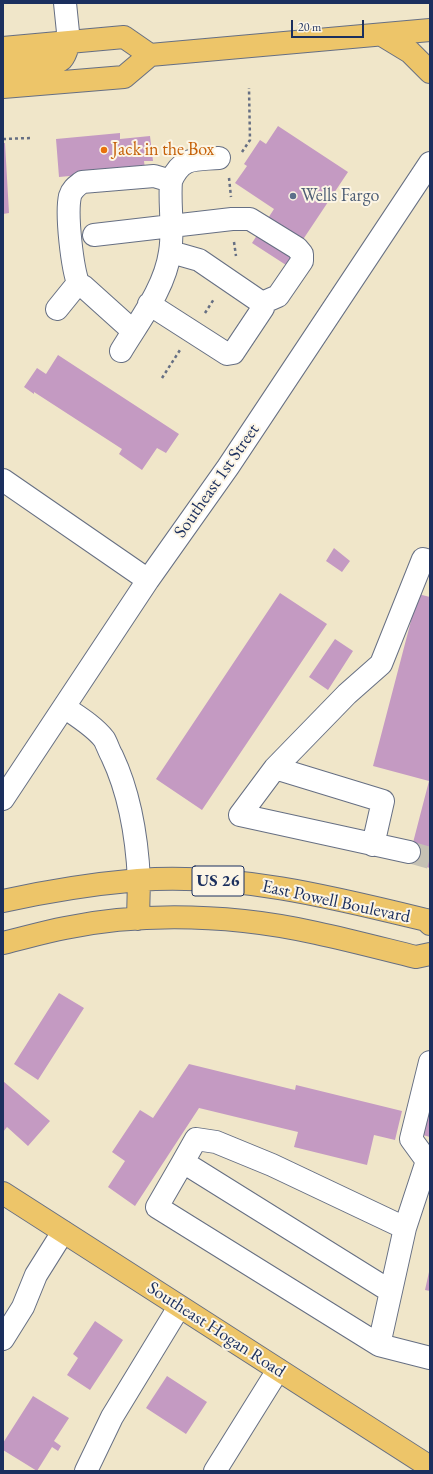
<!DOCTYPE html>
<html>
<head>
<meta charset="utf-8">
<style>
	body { margin:0 }
	#map { position:relative; width:433px; height:1474px; overflow:hidden; background:#f0e6c9; font-family:"EB Garamond",serif }
	canvas { display:block }
	.frame { position:absolute; inset:0; border:4px solid #1b2f5e; pointer-events:none }
	.scale { position:absolute; left:291px; top:20px; width:73px; height:18px; box-sizing:border-box; border:2px solid #1b2f5e; border-top:0; padding-left:5px; font-size:12px; line-height:14px; white-space:nowrap; color:#1b2f5e; -webkit-text-stroke:3px #fcf5e5; paint-order:stroke }
</style>
</head>
<body>
<div id="map">
<canvas width="433" height="1474"></canvas>
<div class="frame"></div>
<div class="scale">20 m</div>
</div>
<script>
const g = document.querySelector('canvas').getContext('2d');
g.lineJoin = 'round';
function paint(path, color) { g.fillStyle = color; g.fill(path, 'evenodd'); }
function trace(path, color, width, dash) { g.strokeStyle = color; g.lineWidth = width; g.lineCap = dash ? 'butt' : 'round'; g.setLineDash(dash || []); g.stroke(path); }
function drawText(font, color, halo, rows, align = 'center') {
  g.font = font + ' "EB Garamond",serif'; g.lineWidth = 4; g.setLineDash([]); g.textBaseline = 'middle'; g.strokeStyle = halo; g.fillStyle = color; for (const [text, x, y, turn = 0] of rows) {
    g.save(); g.translate(x, y); g.rotate((+turn || 0) * Math.PI / 180); g.textAlign = isNaN(turn) ? turn : align; if (halo) g.strokeText(text, 0, 0); g.fillText(text, 0, 0); g.restore();
  }
}
const building = new Path2D(`
	M 278,126 L 348,172 L 286,265 L 252,243 L 274,209 L 235,183 L 247,166 L 244,164 L 260,140 L 266,144 Z
	M 120,133 L 120,139 L 150,136 L 153,161 L 144,161 L 145,169 L 59,177 L 56,139 Z
	M 3,143 L 5,143 L 9,213 L 3,214 Z
	M 58,355 L 179,434 L 166,453 L 157,448 L 142,470 L 119,454 L 122,449 L 34,392 L 34,394 L 24,387 L 37,368 L 46,374 Z
	M 334,548 L 350,561 L 342,572 L 326,561 Z
	M 280,593 L 327,624 L 202,810 L 156,779 Z
	M 418,594 L 430,597 L 430,868 L 408,862 L 429,781 L 373,766 Z
	M 335,639 L 353,651 L 328,690 L 309,677 Z
	M 59,993 L 84,1008 L 38,1080 L 14,1064 Z
	M 189,1064 L 295,1090 L 296,1085 L 402,1111 L 395,1140 L 374,1135 L 367,1165 L 294,1147 L 298,1132 L 199,1108 L 135,1206 L 108,1187 L 125,1161 L 112,1152 L 140,1110 L 153,1118 Z
	M 430,1077 L 430,1137 L 415,1133 Z
	M 3,1081 L 50,1121 L 28,1146 L 7,1127 L 3,1132 Z
	M 429,1272 L 430,1272 L 430,1291 L 425,1290 Z
	M 95,1321 L 123,1340 L 90,1390 L 67,1375 L 78,1358 L 73,1354 Z
	M 167,1376 L 207,1402 L 186,1434 L 146,1408 Z
	M 33,1396 L 69,1418 L 54,1441 L 61,1446 L 58,1451 L 52,1447 L 37,1471 L 3,1450 L 3,1443 Z`);
const minorTunnel = new Path2D(`
	M 409,852 L 430,858`);
const path = new Path2D(`
	M 3,139 L 31,138
	M 242,152 L 250,140 L 249,88
	M 229,178 L 231,197
	M 234,242 L 236,256
	M 205,313 L 214,299
	M 162,378 L 180,350`);
const minor = new Path2D(`
	M 65,3 L 69,42
	M 94,235 L 232,219 L 250,219 L 297,248 L 302,254 L 302,261 L 278,296 L 262,303
	M 79,286 C 72,268 66,214 70,196 C 72,189 77,186 82,182 L 154,176 L 171,181
	M 149,304 L 227,354 L 233,353 L 263,308 L 262,303 L 199,260 L 171,252
	M 57,309 L 74,288 L 83,286 L 133,331
	M 121,351 C 139,321 165,288 170,252 C 174,229 169,204 171,181 C 182,156 195,160 219,158
	M 3,480 L 148,580
	M 64,707 C 77,716 94,726 104,739 C 107,744 109,751 112,756 C 130,794 137,838 139,880
	M 275,768 L 383,801 L 373,845
	M 3,799 L 148,580 L 228,467 L 430,163
	M 409,852 L 240,815 L 275,768 L 347,694 L 381,664 L 423,559 L 430,561
	M 430,1062 L 411,1139 L 427,1161 L 405,1228 L 379,1345 L 430,1358
	M 183,1162 L 196,1139 L 216,1142 L 272,1165 L 405,1228
	M 3,1339 L 23,1307 L 36,1275 L 63,1232
	M 379,1345 L 157,1207 L 183,1162 L 390,1291
	M 86,1471 L 112,1417 L 179,1307
	M 215,1471 L 278,1370`);
const major = new Path2D(`
	M 3,901 C 48,891 93,884 138,880 C 236,873 332,897 426,920 L 430,924
	M 138,919 L 139,880
	M 3,943 C 24,938 44,932 65,928 C 123,916 185,915 244,921 C 302,927 359,943 416,957 L 430,954
	M 3,1193 L 430,1467`);
const highway = new Path2D(`
	M 382,35 L 410,52 L 430,72
	M 3,48 L 124,37 L 150,55
	M 3,69 C 17,67 52,68 62,59 C 66,55 67,48 69,42
	M 3,87 L 124,77 L 150,55 L 430,30`);
const markers = [
	[104,150,4,"#e8710a"],
	[293,196,4,"#5c6f8a"]
];
const shields = [
	[218,881,52]
];
const shieldNames = [
	["US 26",218,881]
];
const foodNames = [
	["Jack in the Box",112,150]
];
const serviceNames = [
	["Wells Fargo",301,196]
];
const streetNames = [
	["Southeast 1st Street",217,481,-55],
	["East Powell Boulevard",336,902,12],
	["Southeast Hogan Road",216,1330,33]
];
paint(building, '#c49ac2');
trace(minorTunnel, '#c5c1b4', 22, [22, 11]);
trace(minor, '#666f83', 24);
trace(major, '#666f83', 24);
trace(highway, '#666f83', 24);
trace(path, '#666f83', 2.5, [3, 3]);
trace(minor, '#fff', 22);
trace(major, '#edc569', 22);
trace(highway, '#edc569', 22);
for (const [x, y, r, color] of markers) { const dot = new Path2D(); dot.arc(x, y, r, 0, 2 * Math.PI); g.fillStyle = color; g.fill(dot); trace(dot, '#fcf5e5', 1.5); }
for (const [x, y, w] of shields) { const box = new Path2D(); box.roundRect(x - w / 2, y - 15, w, 30, 3); g.fillStyle = '#fcf5e5'; g.fill(box); trace(box, '#1b2f5e', 1); }
drawText('bold 17px', '#1b2f5e', null, shieldNames);
drawText('18px', '#c56008', '#fcf5e5', foodNames, 'left');
drawText('18px', '#4e5e75', '#fcf5e5', serviceNames, 'left');
drawText('18px', '#1b2f5e', '#fcf5e5', streetNames);
</script>
</body>
</html>
